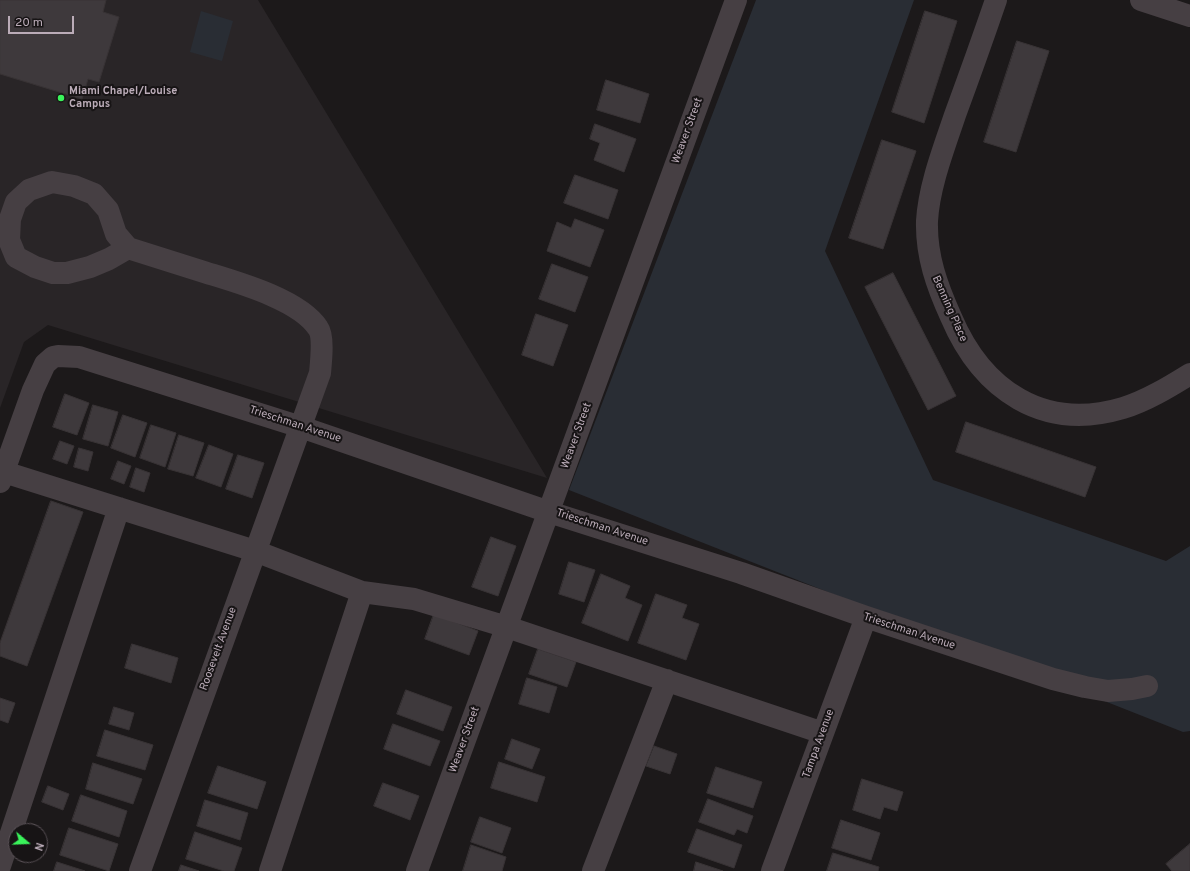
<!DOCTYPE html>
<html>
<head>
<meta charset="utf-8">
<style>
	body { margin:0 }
	#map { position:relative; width:1190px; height:871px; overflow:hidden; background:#1c191a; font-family:Overpass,sans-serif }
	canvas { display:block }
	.north { position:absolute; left:8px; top:823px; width:40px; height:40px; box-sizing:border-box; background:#171415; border:1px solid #595156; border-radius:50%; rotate:109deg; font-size:11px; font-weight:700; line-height:16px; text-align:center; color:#bbacb8 }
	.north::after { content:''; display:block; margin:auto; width:14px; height:18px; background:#3af35b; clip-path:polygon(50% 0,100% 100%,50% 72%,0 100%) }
	.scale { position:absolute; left:8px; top:16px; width:66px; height:18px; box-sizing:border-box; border:2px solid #bbacb8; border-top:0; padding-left:5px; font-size:12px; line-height:14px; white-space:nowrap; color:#bbacb8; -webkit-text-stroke:3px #171415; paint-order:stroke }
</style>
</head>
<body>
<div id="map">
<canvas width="1190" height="871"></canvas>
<div class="north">N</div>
<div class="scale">20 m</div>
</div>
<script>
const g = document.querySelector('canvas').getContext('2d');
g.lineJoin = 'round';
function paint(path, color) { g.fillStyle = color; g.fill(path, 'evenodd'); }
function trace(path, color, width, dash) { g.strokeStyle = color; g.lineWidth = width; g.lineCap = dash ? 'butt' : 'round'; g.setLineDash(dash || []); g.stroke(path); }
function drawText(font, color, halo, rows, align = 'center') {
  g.font = font + ' Overpass,sans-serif'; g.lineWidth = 4; g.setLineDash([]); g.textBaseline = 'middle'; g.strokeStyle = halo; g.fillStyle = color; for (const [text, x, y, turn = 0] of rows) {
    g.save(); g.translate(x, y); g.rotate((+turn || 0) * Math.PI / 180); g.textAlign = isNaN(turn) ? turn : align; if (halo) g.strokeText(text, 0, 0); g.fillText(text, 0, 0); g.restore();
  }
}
const built = new Path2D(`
	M 0,0 L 258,0 L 547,478 L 48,325 L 24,342 L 0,408 Z`);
const green = new Path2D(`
	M 756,0 L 914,0 L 825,251 L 933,480 L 1166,561 L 1190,546 L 1190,731 L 1183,732 L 569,490 Z
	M 201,11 L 233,21 L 222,61 L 190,52 Z`);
const building = new Path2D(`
	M 0,0 L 106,0 L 103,12 L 119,17 L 99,82 L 88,79 L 82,99 L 0,74 Z
	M 925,11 L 957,21 L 924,123 L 892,112 Z
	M 1017,41 L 1049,51 L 1016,152 L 984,142 Z
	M 606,80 L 649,94 L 640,123 L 597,110 Z
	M 595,124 L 636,139 L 624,172 L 594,160 L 600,143 L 590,139 Z
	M 882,140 L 916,151 L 883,249 L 849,238 Z
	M 575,175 L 618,190 L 608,219 L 564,203 Z
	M 575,219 L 604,230 L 590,267 L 547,251 L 557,222 L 571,228 Z
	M 552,264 L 588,277 L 575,312 L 539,299 Z
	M 893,273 L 956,396 L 928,410 L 865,287 Z
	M 536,314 L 568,325 L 553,366 L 522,355 Z
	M 65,394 L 89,403 L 77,435 L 53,427 Z
	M 93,405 L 118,412 L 108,446 L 83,439 Z
	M 123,415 L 147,423 L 135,457 L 111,448 Z
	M 966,422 L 1096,467 L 1085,497 L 956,452 Z
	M 151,425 L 176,433 L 165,467 L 140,458 Z
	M 179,435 L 204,443 L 193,476 L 168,469 Z
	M 60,441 L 74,446 L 67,464 L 53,459 Z
	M 209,445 L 233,454 L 221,487 L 196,478 Z
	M 79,448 L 93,452 L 88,471 L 74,467 Z
	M 238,455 L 264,463 L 252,498 L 226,489 Z
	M 118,461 L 131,466 L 124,484 L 111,479 Z
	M 136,468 L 150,473 L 144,492 L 130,487 Z
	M 51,501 L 83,512 L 27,666 L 0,656 L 0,643 Z
	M 491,537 L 516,546 L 498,596 L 472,587 Z
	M 569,562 L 595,570 L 584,602 L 559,594 Z
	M 601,574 L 630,586 L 625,598 L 642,605 L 628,641 L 582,623 Z
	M 656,594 L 687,605 L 682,618 L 699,624 L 686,660 L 638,643 Z
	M 434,614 L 478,631 L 469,655 L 425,639 Z
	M 132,644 L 178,658 L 171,683 L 125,668 Z
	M 538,649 L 576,662 L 567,687 L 529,674 Z
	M 527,678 L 557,687 L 549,713 L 519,704 Z
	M 406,690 L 452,707 L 443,731 L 397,714 Z
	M 0,698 L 15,703 L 8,723 L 0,720 Z
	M 114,707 L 134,713 L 129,730 L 109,724 Z
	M 393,724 L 440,741 L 430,766 L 384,749 Z
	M 105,730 L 153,745 L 145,770 L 97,756 Z
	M 512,739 L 540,749 L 532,769 L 505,759 Z
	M 654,746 L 677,754 L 670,774 L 646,766 Z
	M 499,762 L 545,777 L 537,802 L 491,788 Z
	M 93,763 L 142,779 L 133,804 L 86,789 Z
	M 218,766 L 266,782 L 257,809 L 208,793 Z
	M 716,767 L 762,782 L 753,808 L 707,793 Z
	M 862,779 L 903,792 L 897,811 L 884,807 L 880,819 L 853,810 Z
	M 383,783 L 419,796 L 410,820 L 374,806 Z
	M 48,786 L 69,794 L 63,810 L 42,802 Z
	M 81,795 L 127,811 L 119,837 L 72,821 Z
	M 708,799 L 753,816 L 747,833 L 737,829 L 734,835 L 699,822 Z
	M 205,800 L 248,813 L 240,840 L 197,826 Z
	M 480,817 L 511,828 L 502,853 L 471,842 Z
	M 841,820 L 880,833 L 871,860 L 832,848 Z
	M 69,828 L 118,844 L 109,871 L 60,855 Z
	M 697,829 L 742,845 L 734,868 L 688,852 Z
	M 195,832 L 242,848 L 234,871 L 224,871 L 186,859 Z
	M 1190,844 L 1190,871 L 1172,871 L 1166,864 Z
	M 471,845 L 506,857 L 502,871 L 463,871 Z
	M 833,853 L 879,867 L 878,871 L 827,871 Z
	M 57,862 L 85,871 L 54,871 Z
	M 696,862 L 723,871 L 694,871 Z
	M 181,865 L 199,871 L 179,871 Z`);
const minor = new Path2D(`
	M 996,0 C 983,38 969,77 955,115 C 944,148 929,186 927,221 C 926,256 937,286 951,317 C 982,390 1043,432 1123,408 C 1146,401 1169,387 1190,374
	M 1141,0 L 1190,16
	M 128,248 L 109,259 L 90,267 L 67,273 L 53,273 L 35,267 L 16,257 L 9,240 L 10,219 L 16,202 L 29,190 L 52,182 L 74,186 L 94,194 L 108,210 L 116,234 L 128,248 C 153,256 179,264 204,272 C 236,282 299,299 318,328 C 324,336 321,362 320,373 L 140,871
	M 4,472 L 255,551 L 362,592 L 414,599 L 507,627 L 823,733
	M 0,482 L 33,390 L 45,364 L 53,357 L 58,356 L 79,357 L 301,427 L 549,512 L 741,573 L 866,617 L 1053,679 L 1085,687 L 1108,691 L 1132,689 L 1147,686
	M 0,866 L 119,508
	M 270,871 L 362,592
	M 417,871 L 736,0
	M 593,871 L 667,680
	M 772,871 L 866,617`);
const markers = [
	[61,98,4,"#3af35b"]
];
const poiNames = [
	["Miami Chapel/Louise",69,92],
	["Campus",69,105]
];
const streetNames = [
	["Weaver Street",688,131,-70],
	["Benning Place",949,309,66],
	["Trieschman Avenue",295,425,18],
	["Weaver Street",577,436,-70],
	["Trieschman Avenue",602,528,18],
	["Trieschman Avenue",909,632,18],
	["Roosevelt Avenue",219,649,-70],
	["Weaver Street",465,740,-70],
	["Tampa Avenue",819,744,-70]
];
paint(built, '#292527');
paint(green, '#292d34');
paint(building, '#3e393c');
trace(building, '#383335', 1);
trace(minor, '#463f43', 22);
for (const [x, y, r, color] of markers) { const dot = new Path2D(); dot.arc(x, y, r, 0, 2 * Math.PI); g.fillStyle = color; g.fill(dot); trace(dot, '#171415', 1.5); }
drawText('bold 11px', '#bbacb8', '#171415', poiNames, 'left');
drawText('11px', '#bbacb8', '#171415', streetNames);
</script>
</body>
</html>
